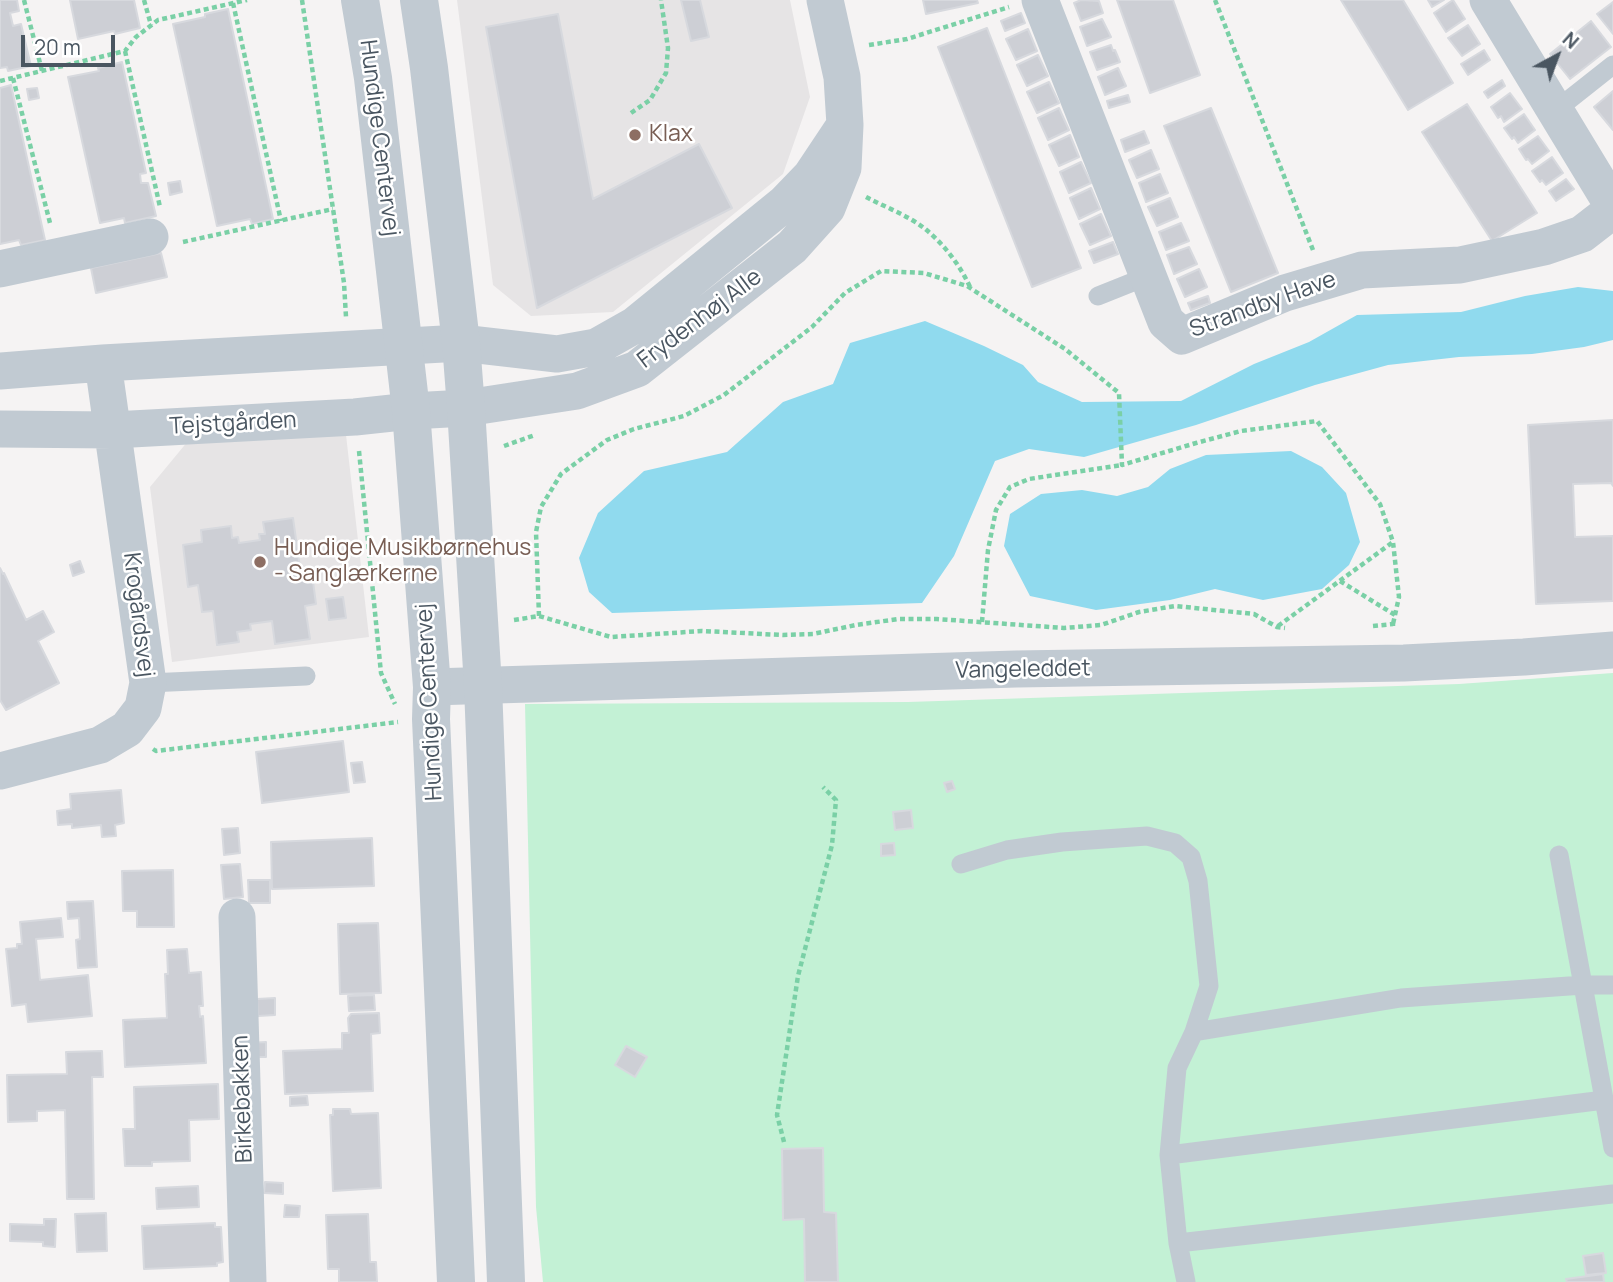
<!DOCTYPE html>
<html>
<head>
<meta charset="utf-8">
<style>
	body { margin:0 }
	#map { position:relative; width:1613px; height:1282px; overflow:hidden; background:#f5f3f3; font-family:Manrope,sans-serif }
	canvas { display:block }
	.north { position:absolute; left:1522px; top:21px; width:70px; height:70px; -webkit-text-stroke:5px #fff; paint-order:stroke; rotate:41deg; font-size:19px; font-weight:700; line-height:28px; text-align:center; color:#4a5661 }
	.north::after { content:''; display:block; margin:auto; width:24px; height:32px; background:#4a5661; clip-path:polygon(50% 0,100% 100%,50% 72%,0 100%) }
	.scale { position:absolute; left:21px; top:35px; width:94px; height:32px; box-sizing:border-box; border:4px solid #4a5661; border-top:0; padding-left:9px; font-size:21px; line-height:24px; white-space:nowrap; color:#4a5661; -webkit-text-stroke:5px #fff; paint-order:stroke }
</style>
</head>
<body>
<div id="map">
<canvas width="1613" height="1282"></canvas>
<div class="north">N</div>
<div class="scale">20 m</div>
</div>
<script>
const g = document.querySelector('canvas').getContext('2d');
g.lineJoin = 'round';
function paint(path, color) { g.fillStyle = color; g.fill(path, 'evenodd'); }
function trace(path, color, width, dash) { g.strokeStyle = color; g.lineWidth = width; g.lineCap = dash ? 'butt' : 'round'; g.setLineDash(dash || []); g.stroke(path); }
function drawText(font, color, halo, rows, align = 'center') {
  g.font = font + ' Manrope,sans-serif'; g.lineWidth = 5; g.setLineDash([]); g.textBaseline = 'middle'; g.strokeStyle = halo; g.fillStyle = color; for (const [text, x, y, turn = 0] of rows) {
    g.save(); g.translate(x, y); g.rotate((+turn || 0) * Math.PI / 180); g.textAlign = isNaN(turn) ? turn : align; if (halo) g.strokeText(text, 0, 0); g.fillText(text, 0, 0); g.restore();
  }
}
const education = new Path2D(`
	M 457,0 L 790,0 L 810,97 L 783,174 L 613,312 L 531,316 L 493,285 Z
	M 345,426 L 369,637 L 172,662 L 150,487 L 193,435 Z`);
const green = new Path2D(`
	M 1613,673 L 1613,1282 L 543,1282 L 536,1207 L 525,704 L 908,702 L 1459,684 Z`);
const water = new Path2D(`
	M 1578,287 L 1613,291 L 1613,340 L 1584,347 L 1532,354 L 1459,357 L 1388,365 L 1315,385 L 1196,425 L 1084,457 L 1029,449 L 995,461 L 954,556 L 922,603 L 612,613 L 589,592 L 579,558 L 598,513 L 644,471 L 727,452 L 783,402 L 833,384 L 850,343 L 925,321 L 984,346 L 1023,365 L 1038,382 L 1082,402 L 1181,401 L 1254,364 L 1309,342 L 1357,315 L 1461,312 L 1525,296 Z
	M 1291,451 L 1322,467 L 1346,493 L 1360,542 L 1349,565 L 1322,589 L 1263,600 L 1215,589 L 1170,600 L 1096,610 L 1030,596 L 1004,546 L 1010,514 L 1041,494 L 1082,490 L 1117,496 L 1148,487 L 1170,469 L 1206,455 Z`);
const building = new Path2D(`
	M 0,0 L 17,0 L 19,11 L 10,13 L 13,26 L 21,24 L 31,66 L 8,71 L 7,67 L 0,68 Z
	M 70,0 L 134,0 L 140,28 L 115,34 L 114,31 L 78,39 Z
	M 681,0 L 700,0 L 709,37 L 691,41 Z
	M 923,0 L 977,0 L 978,3 L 926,14 Z
	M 1081,0 L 1099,1 L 1103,13 L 1081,21 L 1074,3 Z
	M 1117,0 L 1173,0 L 1200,75 L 1150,93 Z
	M 1341,0 L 1403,0 L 1453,83 L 1408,110 Z
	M 1428,0 L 1444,0 L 1432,7 Z
	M 1453,0 L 1465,19 L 1446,32 L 1434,13 Z
	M 1613,2 L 1613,34 L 1597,14 Z
	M 228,9 L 273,219 L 252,224 L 250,219 L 217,226 L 173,24 L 205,17 L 205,14 Z
	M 1021,13 L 1025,23 L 1005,31 L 1001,21 Z
	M 558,14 L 593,199 L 699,144 L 732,208 L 537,308 L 486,27 Z
	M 1102,19 L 1111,37 L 1087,46 L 1080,27 Z
	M 1591,21 L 1611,47 L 1570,79 L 1550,54 Z
	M 1468,25 L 1480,44 L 1462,56 L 1448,38 Z
	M 987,28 L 1081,268 L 1032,287 L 938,47 Z
	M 1028,29 L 1037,51 L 1016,60 L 1006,39 Z
	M 1111,45 L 1113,51 L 1115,50 L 1120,62 L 1097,70 L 1090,52 Z
	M 1484,50 L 1490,60 L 1468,75 L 1461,64 Z
	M 1038,55 L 1048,76 L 1027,86 L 1017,65 Z
	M 122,62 L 146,173 L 140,174 L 141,183 L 148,183 L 156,216 L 125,223 L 124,218 L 100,223 L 68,77 L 99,71 L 98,68 Z
	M 1118,68 L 1126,86 L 1105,95 L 1098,77 Z
	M 1502,80 L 1505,86 L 1488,98 L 1484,92 Z
	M 1049,82 L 1059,103 L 1037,113 L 1027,92 Z
	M 11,85 L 45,240 L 21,245 L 19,240 L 0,244 L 0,88 Z
	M 37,88 L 39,98 L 29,100 L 27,89 Z
	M 1613,91 L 1613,130 L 1594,107 Z
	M 1510,93 L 1522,109 L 1504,122 L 1501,116 L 1498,118 L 1491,107 Z
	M 1128,95 L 1130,102 L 1109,108 L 1107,101 Z
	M 1467,104 L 1537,213 L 1492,241 L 1422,132 Z
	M 1059,108 L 1069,130 L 1048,140 L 1038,118 Z
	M 1211,108 L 1278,273 L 1231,292 L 1164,126 Z
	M 1524,114 L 1535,130 L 1518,143 L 1514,137 L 1512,139 L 1504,128 Z
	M 1144,131 L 1149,143 L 1125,152 L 1121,140 Z
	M 1070,135 L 1079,157 L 1059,166 L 1049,145 Z
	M 1538,136 L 1549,151 L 1532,164 L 1528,159 L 1526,160 L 1519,149 Z
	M 1151,150 L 1159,169 L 1137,178 L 1129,160 Z
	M 1552,157 L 1563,173 L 1546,185 L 1542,180 L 1540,182 L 1532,171 Z
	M 1081,162 L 1091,183 L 1069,193 L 1060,172 Z
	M 1160,174 L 1168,193 L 1146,202 L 1139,183 Z
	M 1566,179 L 1574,189 L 1556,201 L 1549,191 Z
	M 180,181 L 182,192 L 170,195 L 168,183 Z
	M 1091,188 L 1100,209 L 1079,219 L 1070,198 Z
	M 1170,198 L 1178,217 L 1157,226 L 1148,207 Z
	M 1101,214 L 1111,236 L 1090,245 L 1080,224 Z
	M 1181,223 L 1189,241 L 1166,250 L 1159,232 Z
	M 1113,242 L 1118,254 L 1094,263 L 1089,251 Z
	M 1189,247 L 1197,264 L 1174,274 L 1167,255 Z
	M 161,253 L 167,277 L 96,293 L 91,268 Z
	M 1199,269 L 1207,287 L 1185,297 L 1177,279 Z
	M 1208,296 L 1210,303 L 1191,310 L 1188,303 Z
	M 1613,420 L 1613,486 L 1611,483 L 1573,484 L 1575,537 L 1613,536 L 1613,601 L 1536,604 L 1528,425 Z
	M 293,518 L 301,575 L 312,574 L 316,604 L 305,606 L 310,639 L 275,644 L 272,621 L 250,624 L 251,630 L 237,632 L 239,642 L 217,645 L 213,611 L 202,612 L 198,585 L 188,587 L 183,545 L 202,542 L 201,530 L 231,526 L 232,538 L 238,537 L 239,543 L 260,540 L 259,534 L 265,534 L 263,522 Z
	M 80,561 L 84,572 L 73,576 L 70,565 Z
	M 0,568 L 3,574 L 4,573 L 26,620 L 43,611 L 54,632 L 38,641 L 59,683 L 6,710 L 0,700 Z
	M 343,597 L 346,618 L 329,620 L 326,599 Z
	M 343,741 L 349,792 L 262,803 L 256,752 Z
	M 362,762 L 365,782 L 354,783 L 351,763 Z
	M 952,781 L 955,789 L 947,792 L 944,783 Z
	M 121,790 L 124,823 L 115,825 L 116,836 L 102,837 L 101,825 L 72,828 L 72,824 L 58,825 L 57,811 L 71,809 L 70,794 Z
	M 911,810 L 913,828 L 895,830 L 893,812 Z
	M 238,828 L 240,853 L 224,855 L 222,829 Z
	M 372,838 L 374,886 L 272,889 L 271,842 Z
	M 894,843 L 895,855 L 881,856 L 881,844 Z
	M 240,864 L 243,897 L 224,899 L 221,865 Z
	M 173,870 L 174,927 L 137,927 L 137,911 L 123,911 L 122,871 Z
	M 248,880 L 270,880 L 270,903 L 249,903 Z
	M 93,901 L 97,967 L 78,968 L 76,940 L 80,939 L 79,918 L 68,919 L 67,902 Z
	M 61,918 L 63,937 L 36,939 L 40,980 L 88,975 L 92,1016 L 28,1022 L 26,1004 L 12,1006 L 6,949 L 17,948 L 17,944 L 22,944 L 20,922 Z
	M 378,923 L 381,993 L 340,994 L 338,924 Z
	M 187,949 L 189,973 L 201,972 L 203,1006 L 199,1006 L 200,1017 L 203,1016 L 206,1063 L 125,1067 L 123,1020 L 167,1018 L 165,974 L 168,974 L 167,950 Z
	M 374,995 L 375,1010 L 349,1011 L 348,996 Z
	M 275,998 L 275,1015 L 258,1016 L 257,999 Z
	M 379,1013 L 380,1033 L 371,1034 L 373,1091 L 285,1094 L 283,1051 L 342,1049 L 342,1033 L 349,1033 L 348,1018 L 351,1014 Z
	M 266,1042 L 266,1057 L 249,1057 L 249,1043 Z
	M 626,1046 L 647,1057 L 635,1077 L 615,1065 Z
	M 102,1051 L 103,1077 L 92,1077 L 94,1199 L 67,1199 L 65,1110 L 37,1111 L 37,1121 L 8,1122 L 7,1075 L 67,1074 L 66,1052 Z
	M 218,1084 L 219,1119 L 189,1120 L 190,1161 L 152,1162 L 152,1166 L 125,1166 L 123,1129 L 135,1129 L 134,1087 Z
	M 307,1096 L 308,1105 L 290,1106 L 290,1097 Z
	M 333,1109 L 350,1109 L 351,1114 L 378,1113 L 381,1188 L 333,1191 L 330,1115 L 333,1115 Z
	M 823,1148 L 824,1212 L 836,1213 L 838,1282 L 805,1282 L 804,1219 L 783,1220 L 782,1149 Z
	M 265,1182 L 283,1183 L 283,1194 L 264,1193 Z
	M 198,1186 L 199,1207 L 157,1209 L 156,1188 Z
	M 285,1205 L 300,1206 L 299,1217 L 284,1217 Z
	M 106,1213 L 107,1251 L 77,1252 L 75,1214 Z
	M 368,1214 L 370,1262 L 376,1262 L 377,1282 L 339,1282 L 339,1269 L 328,1269 L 326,1215 Z
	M 44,1219 L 56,1219 L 55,1247 L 43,1246 L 43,1242 L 10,1241 L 10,1224 L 44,1225 Z
	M 215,1223 L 215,1227 L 221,1227 L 223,1262 L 217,1263 L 217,1266 L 144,1269 L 142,1226 Z
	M 1603,1253 L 1606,1273 L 1586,1275 L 1583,1256 Z
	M 1603,1274 L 1604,1282 L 1567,1282 L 1566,1279 Z`);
const path = new Path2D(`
	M 24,0 L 42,71
	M 144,0 L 151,25
	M 302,0 L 344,283 L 346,317
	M 1215,0 L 1313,250
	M 233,3 L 281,221
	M 869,45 L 907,39 L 1009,7
	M 125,51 L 160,207
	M 13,78 L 50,223
	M 0,81 L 125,51 L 136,37 L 158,20 L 247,0
	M 631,113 L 650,100 L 666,73 L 668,48 L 661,0
	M 866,197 C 885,207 907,215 924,228 C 943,243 960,265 970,287
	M 183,242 L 333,209
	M 504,446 L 535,435
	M 359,451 L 381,673 L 395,704
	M 1340,581 L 1395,615
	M 539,616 L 536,532 L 541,507 L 561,474 L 607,440 L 634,429 L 684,416 L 724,395 L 812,327 L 845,293 L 881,271 L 924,273 L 967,286 L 1065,349 L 1119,393 L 1122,465 L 1196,443 L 1241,431 L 1317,421 L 1380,504 L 1393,542 L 1399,597 L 1393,624
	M 514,620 L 539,616 L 611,637 L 702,631 L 783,635 L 813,634 L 856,625 L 898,619 L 937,619 L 1064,628 L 1101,625 L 1139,612 L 1175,606 L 1254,614 L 1277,627 L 1285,628
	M 982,622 L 988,550 L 996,510 L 1010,487 L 1029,479 L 1122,465
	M 1278,626 L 1393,542
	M 1373,626 L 1393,624 L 1393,626
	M 153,749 L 156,751 L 398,722
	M 784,1142 L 777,1115 L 798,976 L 832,845 L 836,800 L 823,787`);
const service = new Path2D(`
	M 1556,110 L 1613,65
	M 1098,296 L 1148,276
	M 148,683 L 306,676
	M 1559,855 L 1613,1148
	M 961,864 L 1007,850 L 1062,842 L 1147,836 L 1175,843 L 1191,857 L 1198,881 L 1209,986 L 1194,1032 L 1177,1068 L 1169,1155 L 1178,1243 L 1186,1282
	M 1194,1032 L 1401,998 L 1583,985 L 1613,985
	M 1169,1155 L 1604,1100
	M 1178,1243 L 1613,1194`);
const minor = new Path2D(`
	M 1040,0 L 1166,322 L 1182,336 L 1285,293 L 1362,270 L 1460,265 L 1544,247 L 1582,234 L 1613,210
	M 1488,0 L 1613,206
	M 0,269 L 150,237
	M 0,371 L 103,363 L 461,343 L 557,354 L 596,347 L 635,325 L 785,203 L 811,176 L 843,128
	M 0,429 L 113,430 L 355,417 L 411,411 L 466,408 L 577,391 L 637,369 L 792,247 L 827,208 L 843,168 L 845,125 L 842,77 L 825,0
	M 432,687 L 1016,669 L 1404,663 L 1524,657 L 1613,650
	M 0,771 L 100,745 L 127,729 L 143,708 L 148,683 L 103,363
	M 237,917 L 248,1282`);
const tertiary = new Path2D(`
	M 360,0 L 373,78 L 411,411 L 432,687 L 431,719 L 456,1282
	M 419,0 L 429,68 L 461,343 L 466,408 L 483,686 L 506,1282`);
const markers = [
	[635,135,7,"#8d6e63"],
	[260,562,7,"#8d6e63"]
];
const educationNames = [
	["Klax",649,135],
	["Hundige Musikbørnehus",274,549],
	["- Sanglærkerne",274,575]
];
const streetNames = [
	["Hundige Centervej",379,138,83],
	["Strandby Have",1263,305,-20],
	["Frydenhøj Alle",700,319,-37],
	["Tejstgården",233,424,-3],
	["Krogårdsvej",138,615,83],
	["Vangeleddet",1023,670,-1],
	["Hundige Centervej",430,702,-93],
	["Birkebakken",243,1099,-92]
];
paint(education, '#e6e4e5');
paint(green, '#c3f1d5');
paint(water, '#90daee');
paint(building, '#cdcfd5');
trace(building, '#d7d9de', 2);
trace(path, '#7ad0a6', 4.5, [5, 3.5]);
trace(service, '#c1cad2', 19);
trace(minor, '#c1cad2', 37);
trace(tertiary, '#c1cad2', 38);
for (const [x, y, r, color] of markers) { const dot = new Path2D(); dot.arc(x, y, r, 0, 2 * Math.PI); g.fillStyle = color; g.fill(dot); trace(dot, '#fff', 2.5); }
drawText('23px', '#785e54', '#fff', educationNames, 'left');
drawText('23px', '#4a5661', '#fff', streetNames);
</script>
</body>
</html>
